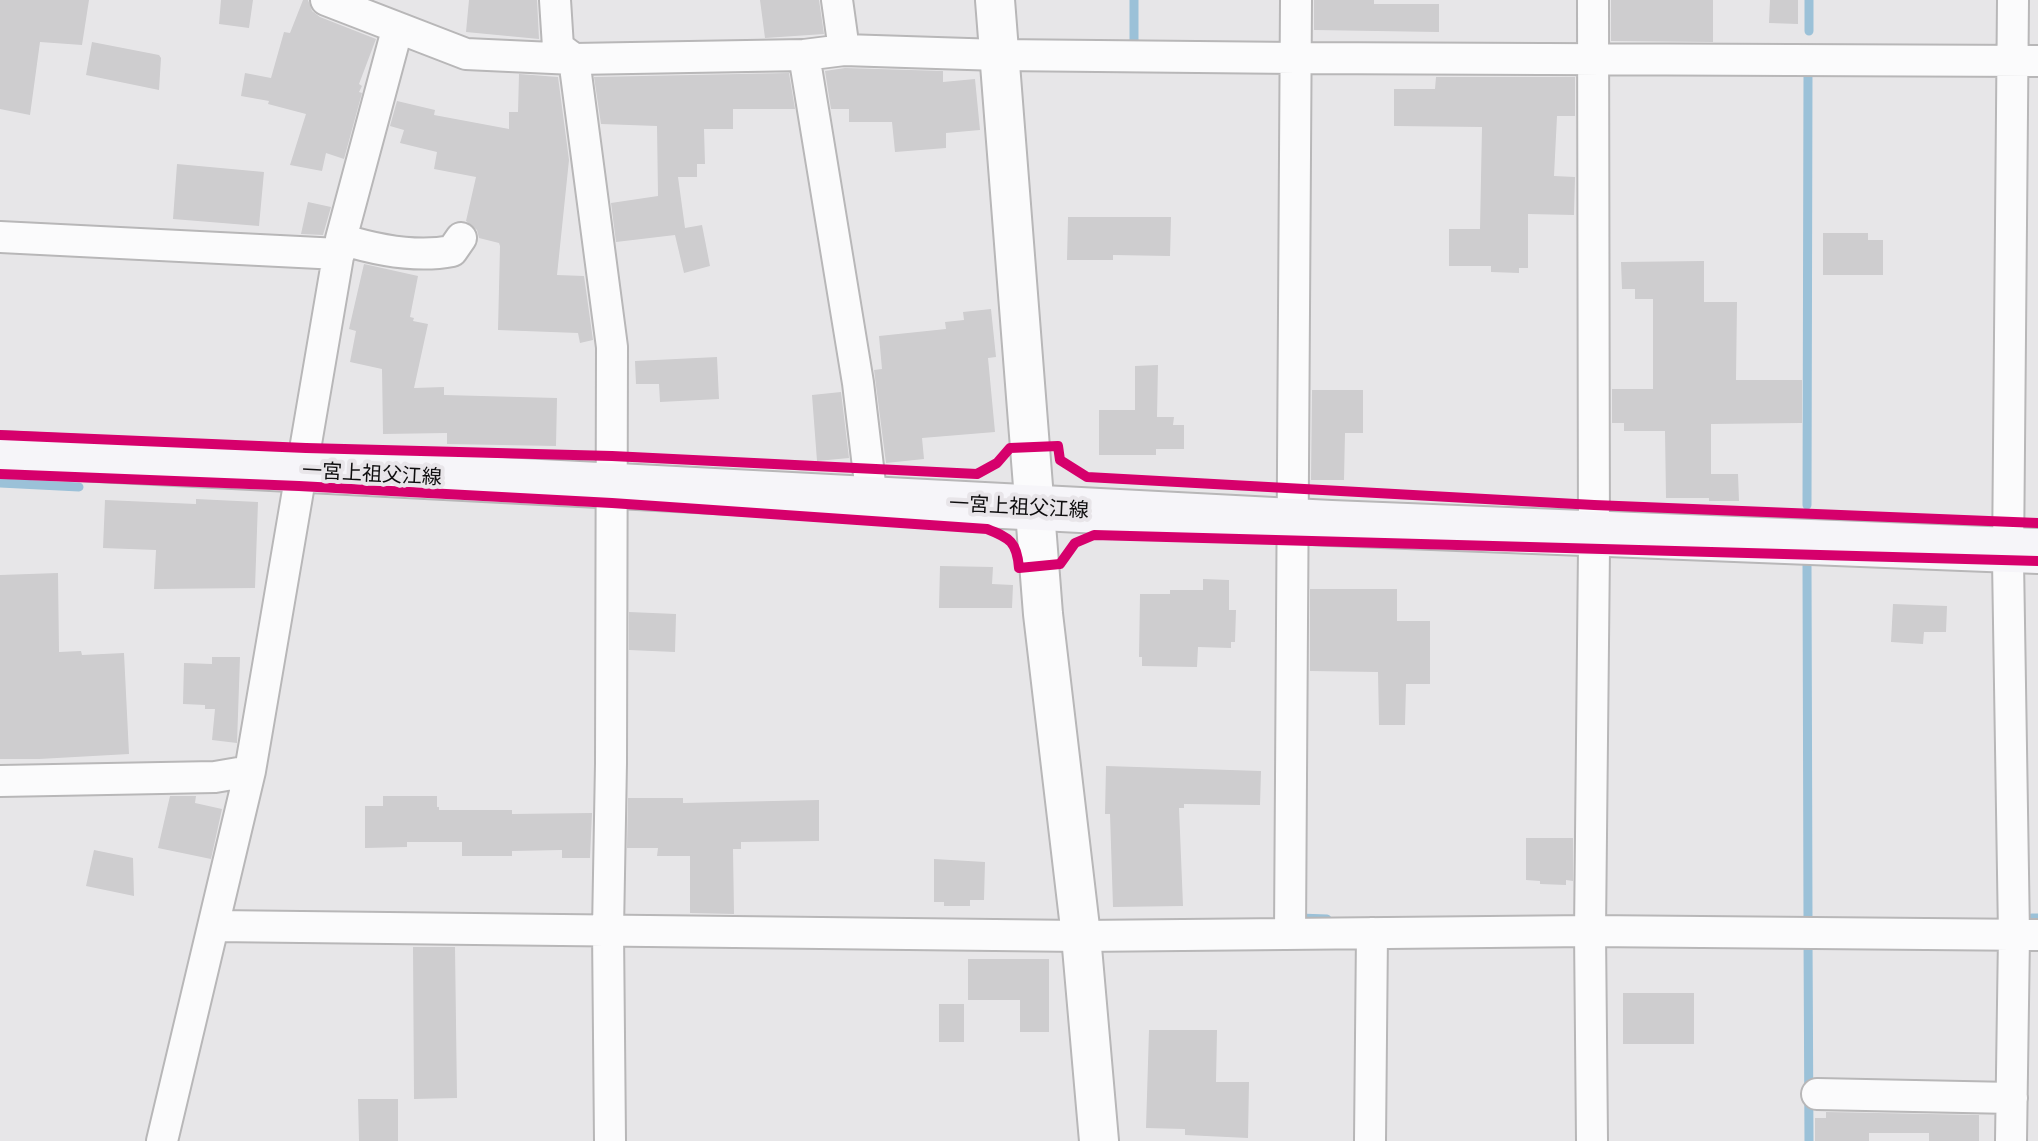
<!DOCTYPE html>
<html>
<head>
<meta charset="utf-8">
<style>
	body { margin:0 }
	canvas { display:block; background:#e7e6e8 }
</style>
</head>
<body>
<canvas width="2038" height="1141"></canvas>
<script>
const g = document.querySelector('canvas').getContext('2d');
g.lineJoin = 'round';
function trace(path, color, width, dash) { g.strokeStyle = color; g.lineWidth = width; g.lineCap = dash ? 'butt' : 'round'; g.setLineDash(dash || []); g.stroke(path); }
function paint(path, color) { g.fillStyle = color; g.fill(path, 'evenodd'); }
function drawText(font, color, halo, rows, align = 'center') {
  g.font = font + ' Lato,"Noto Sans JP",sans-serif'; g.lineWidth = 8; g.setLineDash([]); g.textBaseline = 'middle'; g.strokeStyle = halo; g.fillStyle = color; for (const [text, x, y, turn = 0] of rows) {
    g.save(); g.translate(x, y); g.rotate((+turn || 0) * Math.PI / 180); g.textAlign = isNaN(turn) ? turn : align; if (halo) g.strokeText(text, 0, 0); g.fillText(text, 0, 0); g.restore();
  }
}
const stream = new Path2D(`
	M 1134,0 L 1134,45
	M 1809,31 L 1809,0
	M 0,483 L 79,487
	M 1807,505 L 1808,71
	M 1807,564 L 1808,921
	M 1299,918 L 1327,919
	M 2032,918 L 2038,918
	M 1808,938 L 1809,1141`);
const building = new Path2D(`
	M 0,0 L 89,0 L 82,45 L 40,42 L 30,115 L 0,109 Z
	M 221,0 L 253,0 L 249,28 L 219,24 Z
	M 303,0 L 308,0 L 312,11 L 320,17 L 376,39 L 359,84 L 362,86 L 359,92 L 362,93 L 344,159 L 326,153 L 322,171 L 290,165 L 306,114 L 268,104 L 269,101 L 241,96 L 245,73 L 271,78 L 284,32 L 290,33 Z
	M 469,0 L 537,0 L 539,39 L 466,32 Z
	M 760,0 L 819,0 L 824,34 L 765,38 Z
	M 1314,0 L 1374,0 L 1374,4 L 1439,4 L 1439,32 L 1314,30 Z
	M 1611,0 L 1713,0 L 1713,42 L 1611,41 Z
	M 1770,0 L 1798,0 L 1798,24 L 1769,23 Z
	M 92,42 L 159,55 L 161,58 L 159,90 L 86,75 Z
	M 845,68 L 943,71 L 943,82 L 975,79 L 980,130 L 946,133 L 946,148 L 895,152 L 892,122 L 849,122 L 849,109 L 831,109 L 825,71 Z
	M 789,73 L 795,109 L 733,109 L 733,129 L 704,129 L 705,164 L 697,164 L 697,177 L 678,177 L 685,228 L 702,225 L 710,266 L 684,273 L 675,235 L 616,242 L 611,203 L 658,196 L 657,126 L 601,124 L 594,77 Z
	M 519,74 L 558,77 L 569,160 L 557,275 L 584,276 L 593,340 L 580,343 L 578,333 L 498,330 L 500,246 L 499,243 L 479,238 L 477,230 L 466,221 L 476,177 L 434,169 L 437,152 L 400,143 L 404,130 L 390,126 L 397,101 L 435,110 L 434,115 L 509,129 L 509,112 L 518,112 Z
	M 1436,77 L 1575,77 L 1575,116 L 1557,116 L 1554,176 L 1575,177 L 1574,215 L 1528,214 L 1528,268 L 1519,268 L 1519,273 L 1491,272 L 1491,266 L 1449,266 L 1449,229 L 1480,229 L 1482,127 L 1394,126 L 1394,89 L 1435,89 Z
	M 177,164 L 264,172 L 259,226 L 173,219 Z
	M 308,202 L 331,207 L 323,235 L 301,234 Z
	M 1068,217 L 1171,217 L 1170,256 L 1113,255 L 1113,260 L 1067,260 Z
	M 1823,233 L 1868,233 L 1868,240 L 1883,240 L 1883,275 L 1823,275 Z
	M 1704,261 L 1704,302 L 1737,302 L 1736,380 L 1802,380 L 1802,423 L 1711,424 L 1711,474 L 1738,474 L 1739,501 L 1709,501 L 1709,498 L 1666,498 L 1665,431 L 1624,431 L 1624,423 L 1612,423 L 1612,389 L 1653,389 L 1653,299 L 1635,299 L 1635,289 L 1622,289 L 1621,262 Z
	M 364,264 L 418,276 L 410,317 L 414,318 L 413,321 L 428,324 L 414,388 L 444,387 L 444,395 L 557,398 L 556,446 L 447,444 L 447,433 L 383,434 L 382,369 L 350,362 L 356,331 L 349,329 Z
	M 991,309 L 996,357 L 988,358 L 995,432 L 922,438 L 924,459 L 886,463 L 874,370 L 882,369 L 879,336 L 946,329 L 945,322 L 964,320 L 963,312 Z
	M 717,357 L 719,399 L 660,402 L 659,384 L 636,384 L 635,361 Z
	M 1158,365 L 1157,417 L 1174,417 L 1173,425 L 1184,425 L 1184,449 L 1156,449 L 1156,455 L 1099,455 L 1099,410 L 1135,410 L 1135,366 Z
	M 1312,390 L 1363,390 L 1363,433 L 1345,433 L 1344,480 L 1311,480 Z
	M 841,392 L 849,458 L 817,461 L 812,395 Z
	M 196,499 L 258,502 L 255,588 L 154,589 L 156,550 L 103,548 L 105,500 L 196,504 Z
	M 940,566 L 993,567 L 992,584 L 1013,585 L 1012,608 L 939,608 Z
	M 58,573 L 59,652 L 81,651 L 82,655 L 124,653 L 129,754 L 39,759 L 0,759 L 0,575 Z
	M 1203,579 L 1229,580 L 1229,610 L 1236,610 L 1235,642 L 1231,642 L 1231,648 L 1198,647 L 1197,667 L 1142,666 L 1142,657 L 1139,657 L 1140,594 L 1170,594 L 1170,590 L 1203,590 Z
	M 1310,589 L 1397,589 L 1397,621 L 1430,621 L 1430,684 L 1406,684 L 1405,725 L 1379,725 L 1378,672 L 1310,671 Z
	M 1893,604 L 1947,606 L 1946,632 L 1924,632 L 1923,644 L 1891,642 Z
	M 629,612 L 676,614 L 675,652 L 629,650 Z
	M 212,657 L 240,657 L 237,743 L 212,740 L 215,709 L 205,709 L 205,705 L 183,704 L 184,663 L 212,664 Z
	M 1106,766 L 1261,771 L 1260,805 L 1184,804 L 1184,808 L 1179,808 L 1183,906 L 1113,907 L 1110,814 L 1105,814 Z
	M 170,796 L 196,796 L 195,803 L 222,809 L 211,859 L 158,848 Z
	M 383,796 L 437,796 L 437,807 L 439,807 L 439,810 L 512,810 L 512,814 L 592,813 L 590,858 L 562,858 L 562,850 L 512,851 L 512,856 L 462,856 L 462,842 L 407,842 L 407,847 L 365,848 L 365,806 L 383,806 Z
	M 628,798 L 683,798 L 683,803 L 819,800 L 819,841 L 741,842 L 741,849 L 733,849 L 734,914 L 690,913 L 690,856 L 657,856 L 658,848 L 627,848 Z
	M 1526,838 L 1573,838 L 1573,881 L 1566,880 L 1566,885 L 1540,884 L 1540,881 L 1526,880 Z
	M 94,850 L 133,858 L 134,896 L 86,886 Z
	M 934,859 L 985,862 L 984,900 L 970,900 L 970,906 L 944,906 L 944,902 L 934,902 Z
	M 413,947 L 455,947 L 457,1098 L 414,1099 Z
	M 968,959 L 1049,959 L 1049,1032 L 1020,1032 L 1020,1000 L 968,1000 Z
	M 1623,993 L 1694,993 L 1694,1044 L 1623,1044 Z
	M 939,1004 L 964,1004 L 964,1042 L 939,1042 Z
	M 1149,1030 L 1217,1030 L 1216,1082 L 1249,1082 L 1248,1138 L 1185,1135 L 1185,1129 L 1146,1128 Z
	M 358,1099 L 398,1099 L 398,1141 L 359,1141 Z
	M 1826,1112 L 1979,1115 L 1979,1141 L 1929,1141 L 1929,1133 L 1869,1133 L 1869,1141 L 1815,1141 L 1815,1118 L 1826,1118 Z`);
const minor = new Path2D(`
	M 326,0 L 466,54 L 574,59 L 804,55 L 844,50 L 999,55 L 1296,58 L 2038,61
	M 555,0 L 558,47 L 574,59 L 612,347 L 611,763 L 608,930 L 610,1141
	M 837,0 L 844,50
	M 804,55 L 858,383 L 872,500
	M 0,237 L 339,254
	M 341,239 C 376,250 416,258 452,251 L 461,238
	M 0,781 L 215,777 L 250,771
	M 215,926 L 1081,936 L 1590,931 L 2038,935
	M 1290,934 L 1296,0
	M 1817,1094 L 2012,1098
	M 162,1141 L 250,771 L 341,239 L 397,30
	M 1370,1141 L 1372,933
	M 1592,1141 L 1590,931 L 1594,548 L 1593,0
	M 2011,1141 L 2014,935 L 2008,560 L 2013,0`);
const tertiary = new Path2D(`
	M 995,0 L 1043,614 L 1081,936 L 1099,1141`);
const secondary = new Path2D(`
	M 0,454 L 1331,523 L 2038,551`);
const cycleway = new Path2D(`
	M 0,435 L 306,448 L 612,456 L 977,474 L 997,463 L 1010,448 L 1058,446 L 1060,460 L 1087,477 L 1594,505 L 2038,523
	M 0,474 L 299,486 L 612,503 L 987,529 C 1010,538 1017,542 1019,568 L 1060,564 L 1075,543 L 1094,535 L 2038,561`);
const streetNames = [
	["一宮上祖父江線",372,474,3],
	["一宮上祖父江線",1019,507,3]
];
trace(stream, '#9bc1d8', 9);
paint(building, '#cecdcf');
trace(minor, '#b8b7b8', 34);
trace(tertiary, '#b8b7b8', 42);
trace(secondary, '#b8b7b8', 48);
trace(minor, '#fbfbfc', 30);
trace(tertiary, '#fbfbfc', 38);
trace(secondary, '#f6f5f9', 44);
trace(cycleway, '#d6006c', 10);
drawText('20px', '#0e0d0e', '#e8e5e9', streetNames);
</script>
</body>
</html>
